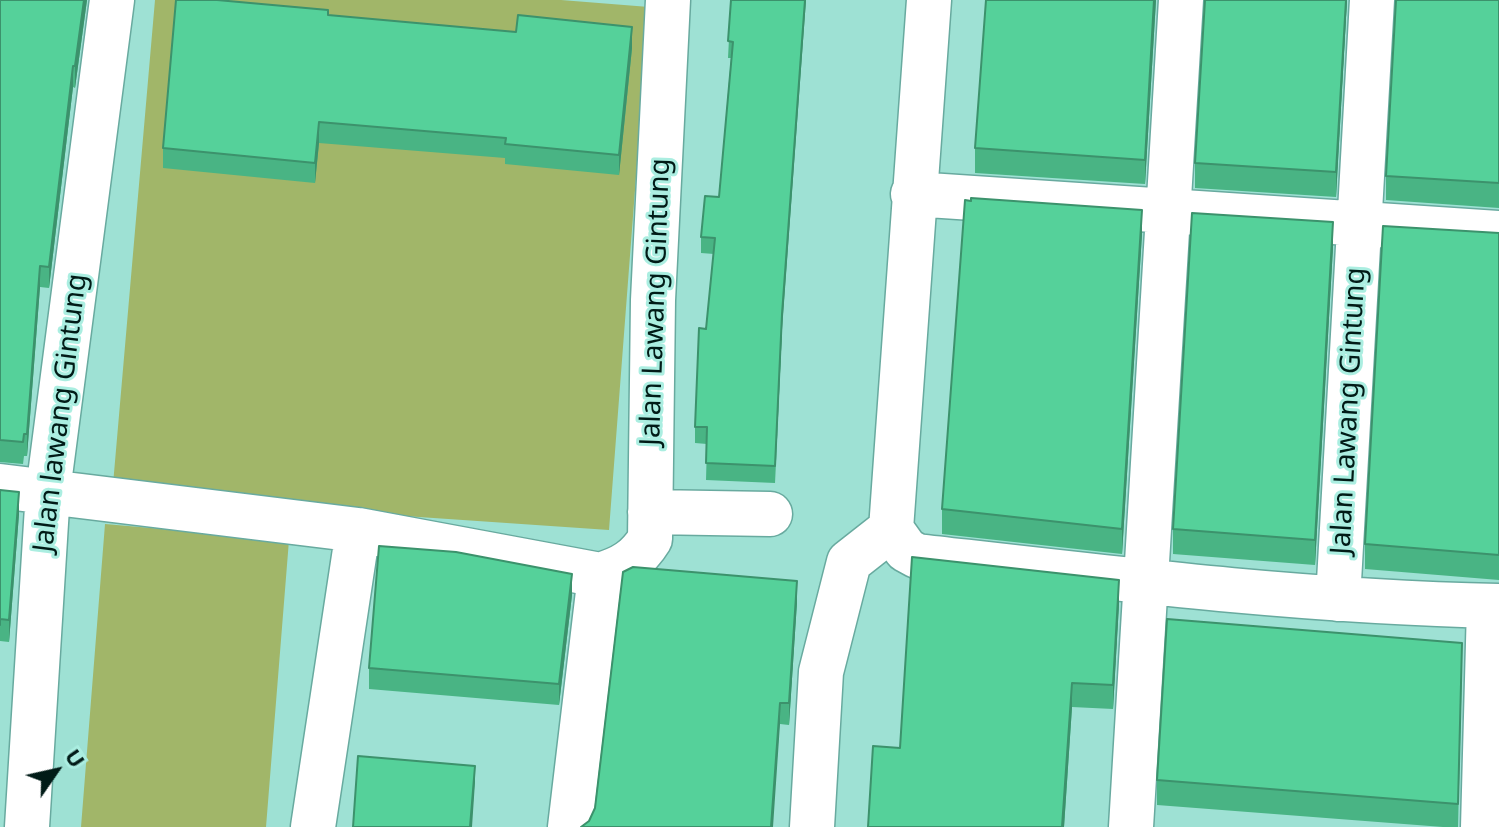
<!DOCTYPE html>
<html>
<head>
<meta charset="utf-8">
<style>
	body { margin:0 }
	#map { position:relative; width:1499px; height:827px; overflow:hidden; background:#9ee1d4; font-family:"Noto Sans",sans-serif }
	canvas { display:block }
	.north { position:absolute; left:16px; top:731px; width:80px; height:80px; -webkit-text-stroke:6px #abeee1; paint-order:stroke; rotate:56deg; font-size:22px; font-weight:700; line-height:32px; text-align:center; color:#011b17 }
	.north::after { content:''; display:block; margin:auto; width:28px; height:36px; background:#011b17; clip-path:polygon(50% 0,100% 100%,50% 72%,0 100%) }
</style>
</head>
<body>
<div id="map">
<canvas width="1499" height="827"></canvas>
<div class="north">U</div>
</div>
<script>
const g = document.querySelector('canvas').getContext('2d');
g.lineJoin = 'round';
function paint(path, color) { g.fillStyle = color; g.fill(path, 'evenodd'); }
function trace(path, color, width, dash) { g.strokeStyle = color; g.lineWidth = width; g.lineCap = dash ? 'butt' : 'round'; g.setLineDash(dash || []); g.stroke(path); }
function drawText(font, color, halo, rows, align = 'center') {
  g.font = font + ' "Noto Sans",sans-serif'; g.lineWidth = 6; g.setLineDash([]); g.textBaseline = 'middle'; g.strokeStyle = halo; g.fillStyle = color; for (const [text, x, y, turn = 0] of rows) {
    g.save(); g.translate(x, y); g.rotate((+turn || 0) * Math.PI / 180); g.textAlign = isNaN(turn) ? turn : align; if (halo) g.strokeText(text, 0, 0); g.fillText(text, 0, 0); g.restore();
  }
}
const green = new Path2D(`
	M 155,0 L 561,0 L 649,7 L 609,530 L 112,496 Z
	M 105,524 L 289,540 L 266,827 L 81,827 Z`);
const minor = new Path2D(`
	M 929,0 L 891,529 L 906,550 L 917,556 C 1110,578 1304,602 1499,606
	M 913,194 L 1499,233
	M 0,486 L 358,530 L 600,575 C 623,568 637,560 650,539 L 653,300 L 668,0
	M 650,512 L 770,514
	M 1338,599 L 1372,0
	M 27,827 L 48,491 L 112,0
	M 313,827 L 358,530
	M 570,827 L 600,575
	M 812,827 L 821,672 L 849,562 L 891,529
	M 1131,827 L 1181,0
	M 1483,827 L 1489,606`);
const wall = new Path2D(`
	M 0,0 L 87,0 L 75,88 L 73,87 L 49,288 L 40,287 L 27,456 L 24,456 L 23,464 L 0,462 Z
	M 731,0 L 782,330 L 775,483 L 706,480 L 707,444 L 695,443 L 695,427 L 714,254 L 701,253 L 701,237 L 719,197 L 731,58 L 728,58 Z
	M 1156,0 L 1145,184 L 975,173 L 975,148 Z
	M 1205,0 L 1347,0 L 1336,197 L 1195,188 L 1195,163 Z
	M 1499,0 L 1499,208 L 1386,200 L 1386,176 Z
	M 328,16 L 632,48 L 619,175 L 505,164 L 505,158 L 319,143 L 315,183 L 163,168 L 163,148 Z
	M 1499,233 L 1499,580 L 1365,569 L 1365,544 Z
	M 1142,234 L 1122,554 L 942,534 L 942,509 Z
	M 1333,247 L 1315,565 L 1173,554 L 1173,529 Z
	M 0,490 L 19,514 L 9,642 L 0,641 Z
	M 572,595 L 559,705 L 369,689 L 369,668 Z
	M 797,602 L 789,725 L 780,724 L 589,821 Z
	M 1119,604 L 1113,709 L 1072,707 L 1064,827 L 868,827 L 900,748 Z
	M 1462,667 L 1458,827 L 1443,827 L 1157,805 L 1157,780 Z`);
const shadedWall = new Path2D(`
	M 84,0 L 87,0 L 75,88 L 75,66 Z
	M 805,0 L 806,0 L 782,330 L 775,483 L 782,314 Z
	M 1154,0 L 1156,0 L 1145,184 L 1145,160 Z
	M 1346,0 L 1347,0 L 1336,197 L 1336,172 Z
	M 632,27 L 632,48 L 619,175 L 619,155 Z
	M 73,66 L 73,87 L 49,288 L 49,267 Z
	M 319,122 L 319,143 L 315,183 L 315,163 Z
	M 1142,210 L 1142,234 L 1122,554 L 1122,529 Z
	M 1333,222 L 1333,247 L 1315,565 L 1315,540 Z
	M 40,266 L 40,287 L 27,456 L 27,434 Z
	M 19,492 L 19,514 L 9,642 L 9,620 Z
	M 572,574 L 572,595 L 559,705 L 559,684 Z
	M 1119,580 L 1119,604 L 1113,709 L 1113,685 Z
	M 797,581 L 797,602 L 789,725 L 789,703 Z
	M 1072,683 L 1072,707 L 1064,827 L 1062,827 Z
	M 780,703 L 780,724 L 773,827 L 771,827 Z
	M 475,766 L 475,782 L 472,827 L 470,827 Z`);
const building = new Path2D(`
	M 0,0 L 84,0 L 75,66 L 73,66 L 49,267 L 40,266 L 27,434 L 24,434 L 23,442 L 0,440 Z
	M 176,0 L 217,0 L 328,10 L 328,15 L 516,32 L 518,15 L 632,27 L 619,155 L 505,144 L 506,138 L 319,122 L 315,163 L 163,148 Z
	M 731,0 L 805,0 L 782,314 L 775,466 L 706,463 L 707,427 L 695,427 L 699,328 L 706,329 L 715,238 L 701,237 L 705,196 L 719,197 L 733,42 L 728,41 Z
	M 986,0 L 1154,0 L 1145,160 L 975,148 Z
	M 1205,0 L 1346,0 L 1336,172 L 1195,163 Z
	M 1396,0 L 1499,0 L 1499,183 L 1386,176 Z
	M 971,198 L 1142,210 L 1122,529 L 942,509 L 965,200 L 971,201 Z
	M 1192,213 L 1333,222 L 1315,540 L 1173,529 Z
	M 1383,226 L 1499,233 L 1499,555 L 1365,544 Z
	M 0,490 L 19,492 L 9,620 L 0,619 L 0,625 Z
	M 379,546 L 456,552 L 572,574 L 559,684 L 369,668 Z
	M 912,557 L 1119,580 L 1113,685 L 1072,683 L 1062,827 L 868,827 L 873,746 L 900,748 Z
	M 633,567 L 797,581 L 789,703 L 780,703 L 771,827 L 581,827 L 589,821 L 595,808 L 623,572 Z
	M 1167,619 L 1462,643 L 1458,804 L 1157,780 Z
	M 358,756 L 475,766 L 470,827 L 353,827 Z`);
const streetNames = [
	["Jalan Lawang Gintung",656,302,-88],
	["Jalan Lawang Gintung",1349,411,-87],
	["Jalan lawang Gintung",61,413,-83]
];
paint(green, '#a1b669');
trace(minor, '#68aa9f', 47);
trace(minor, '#fff', 44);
paint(wall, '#49b484');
paint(shadedWall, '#3c926c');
paint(building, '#55d19a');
trace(building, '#3c926c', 2);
drawText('28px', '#011b17', '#abeee1', streetNames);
</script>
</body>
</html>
